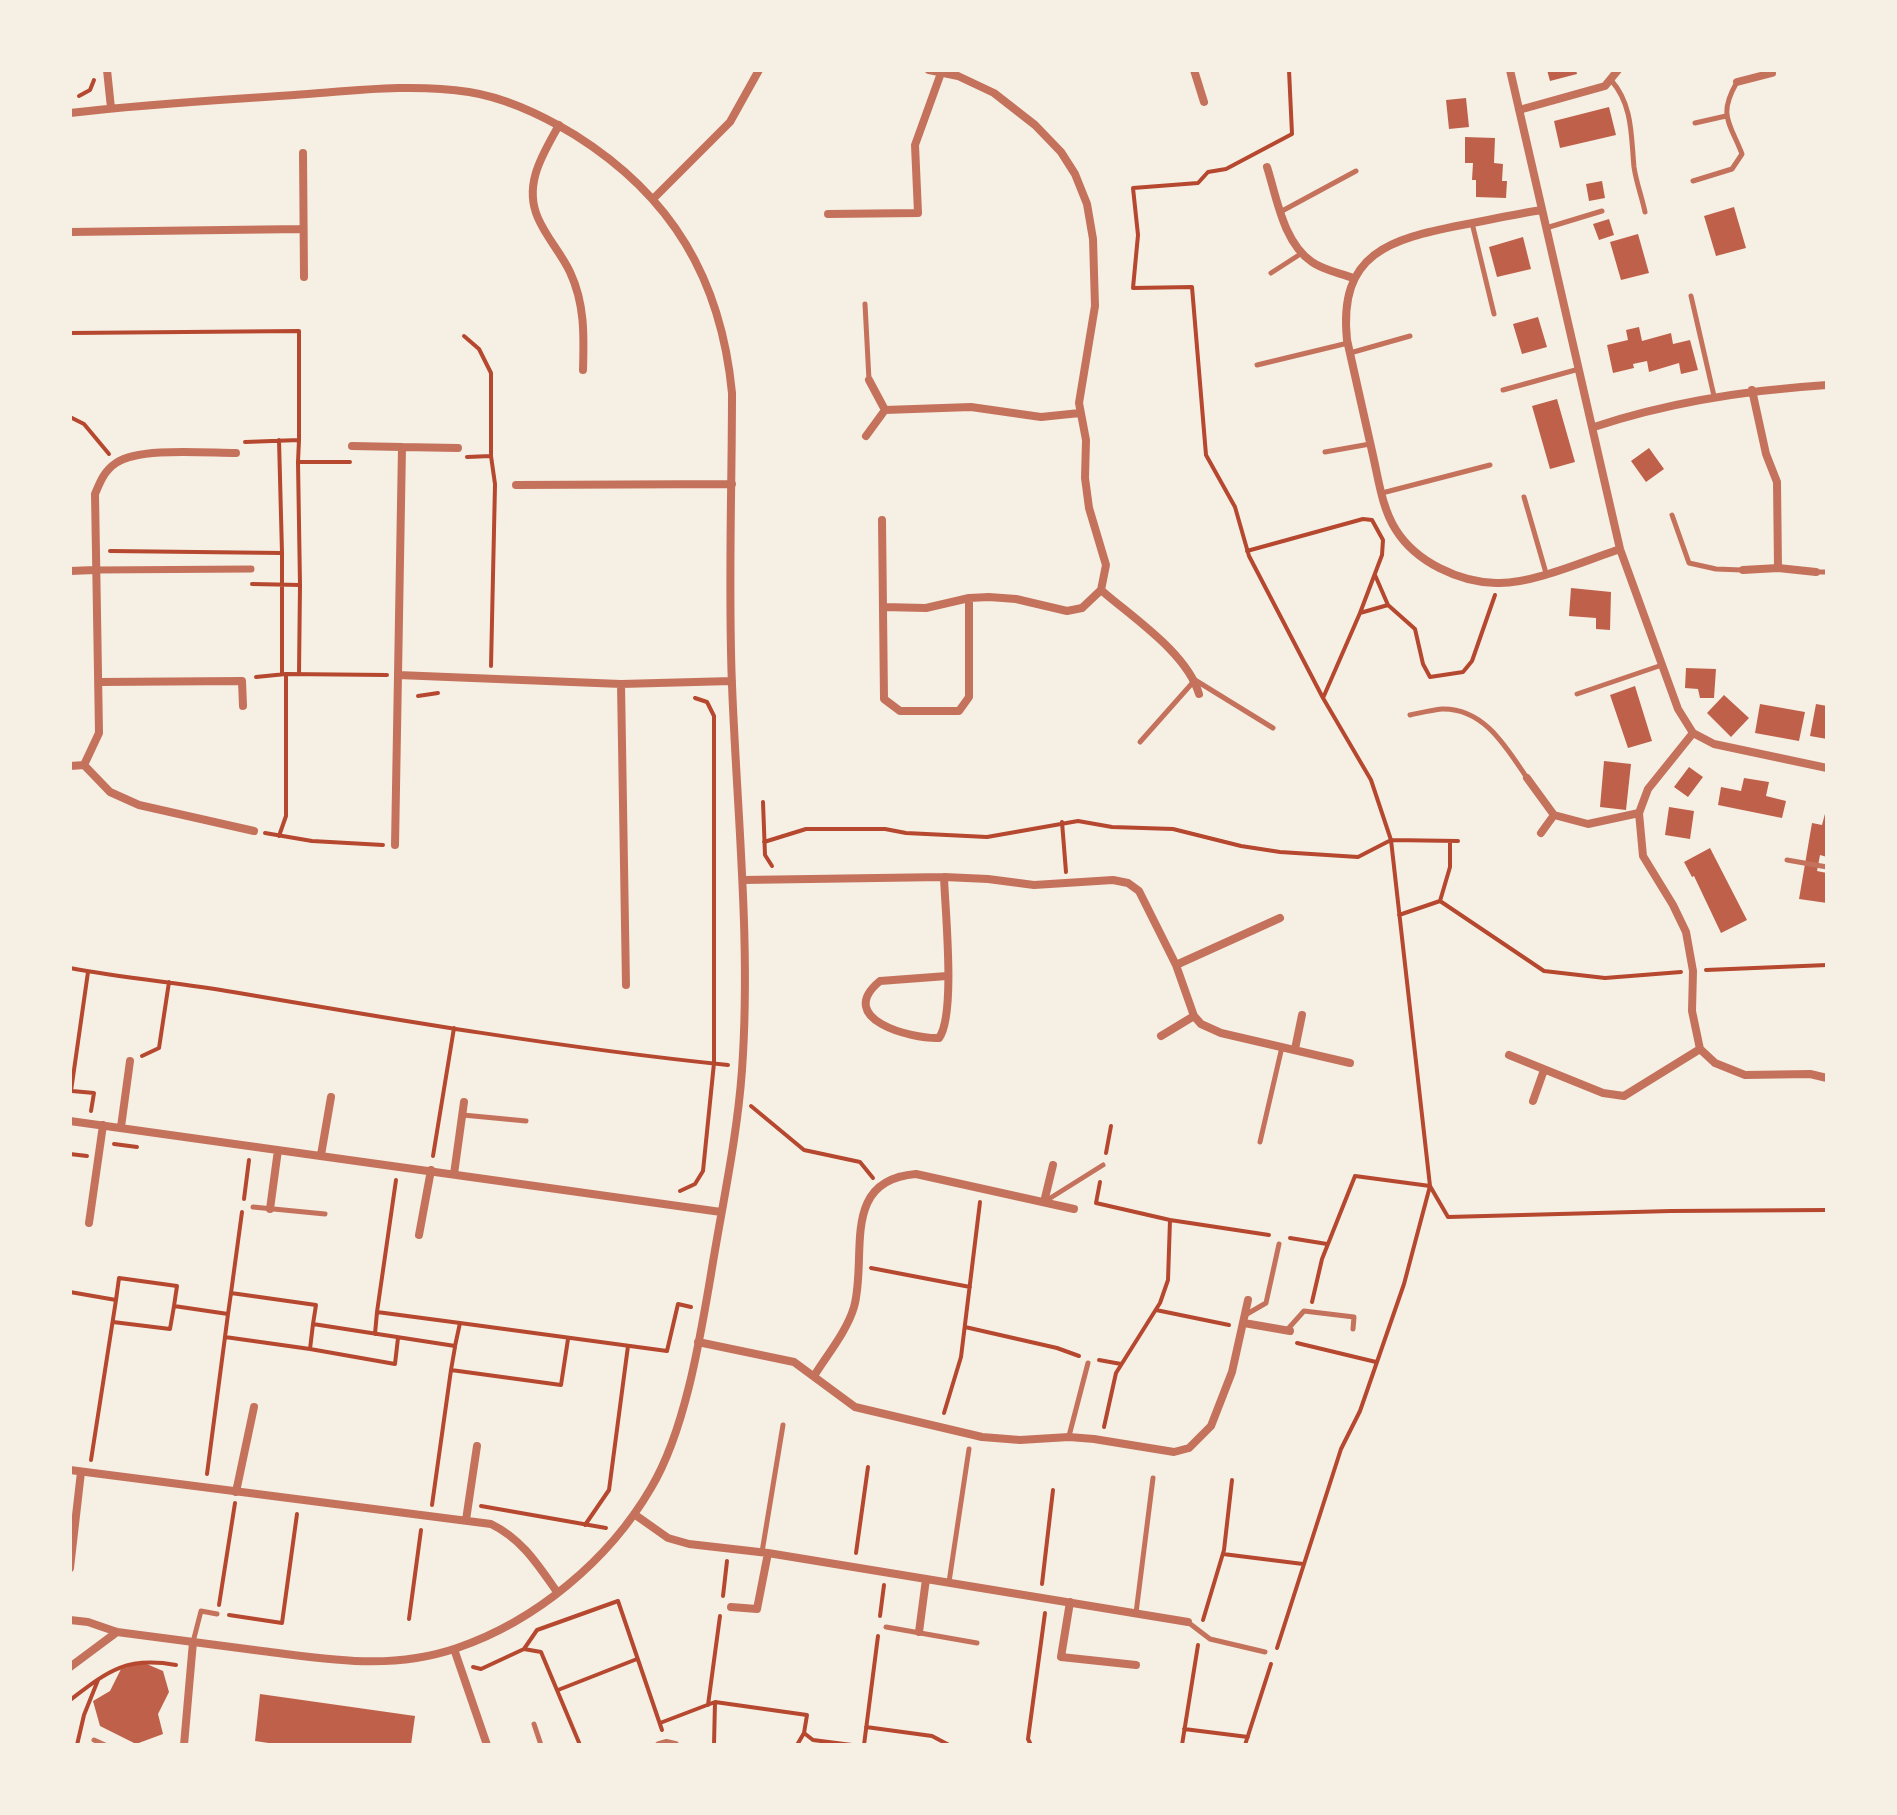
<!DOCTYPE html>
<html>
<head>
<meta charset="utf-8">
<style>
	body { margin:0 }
	#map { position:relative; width:1897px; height:1815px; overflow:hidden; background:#f6efe4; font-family:"Sofia Sans Condensed",sans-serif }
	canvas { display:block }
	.frame { position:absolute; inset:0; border:72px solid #f6efe4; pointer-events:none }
</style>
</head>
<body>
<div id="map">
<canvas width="1897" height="1815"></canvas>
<div class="frame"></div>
</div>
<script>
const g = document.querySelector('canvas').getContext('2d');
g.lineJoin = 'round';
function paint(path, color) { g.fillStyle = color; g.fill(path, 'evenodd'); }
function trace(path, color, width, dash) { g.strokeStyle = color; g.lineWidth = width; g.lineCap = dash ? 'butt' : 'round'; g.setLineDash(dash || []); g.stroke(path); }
const building = new Path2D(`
	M 1547,70 L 1576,70 L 1577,74 L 1550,81 Z
	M 1466,98 L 1469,127 L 1449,129 L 1446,100 Z
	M 1609,107 L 1616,135 L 1560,148 L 1554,121 Z
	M 1465,137 L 1495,138 L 1494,163 L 1503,164 L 1502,181 L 1507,181 L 1506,198 L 1476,197 L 1476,180 L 1472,180 L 1473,163 L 1465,163 Z
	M 1602,181 L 1605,198 L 1589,201 L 1586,184 Z
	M 1734,207 L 1746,248 L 1716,256 L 1704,216 Z
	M 1609,219 L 1614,235 L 1599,240 L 1593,224 Z
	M 1638,234 L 1649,273 L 1621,280 L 1610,242 Z
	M 1523,237 L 1531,269 L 1497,277 L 1489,247 Z
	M 1538,317 L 1547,347 L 1522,354 L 1513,324 Z
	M 1639,327 L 1642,341 L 1671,333 L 1673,344 L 1690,340 L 1698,370 L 1681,374 L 1679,363 L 1649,372 L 1647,361 L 1633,364 L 1634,368 L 1613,373 L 1607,345 L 1628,340 L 1626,330 Z
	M 1557,399 L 1575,462 L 1550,469 L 1532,406 Z
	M 1649,448 L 1664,469 L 1646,482 L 1631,461 Z
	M 1571,588 L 1611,592 L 1610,630 L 1596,629 L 1596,618 L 1569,616 Z
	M 1686,668 L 1716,669 L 1714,698 L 1700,698 L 1698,689 L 1685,688 Z
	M 1635,686 L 1652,741 L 1628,748 L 1610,695 Z
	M 1724,695 L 1749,718 L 1731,737 L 1707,713 Z
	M 1760,704 L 1805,712 L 1799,741 L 1755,733 Z
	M 1816,704 L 1827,706 L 1827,739 L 1810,736 Z
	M 1604,761 L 1631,764 L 1626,810 L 1600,807 Z
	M 1689,767 L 1703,777 L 1688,797 L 1674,787 Z
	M 1744,778 L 1769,782 L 1766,796 L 1786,801 L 1782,818 L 1718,805 L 1721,787 L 1741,791 Z
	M 1669,807 L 1694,811 L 1690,839 L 1665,835 Z
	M 1826,810 L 1827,857 L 1820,855 L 1817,871 L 1827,873 L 1827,903 L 1799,899 L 1812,823 L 1822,825 Z
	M 1710,848 L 1747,920 L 1721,933 L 1694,876 L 1692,877 L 1684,862 Z
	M 142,1662 L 163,1671 L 169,1692 L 158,1714 L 163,1734 L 136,1744 L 100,1726 L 93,1701 L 110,1691 L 121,1669 Z
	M 260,1694 L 415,1716 L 411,1745 L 282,1745 L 255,1741 Z`);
const path = new Path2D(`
	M 79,96 L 90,90 L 94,80
	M 70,333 L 299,331 L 299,440
	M 464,336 L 479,349 L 491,373 L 491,456
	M 70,417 L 84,424 L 109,454
	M 245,442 L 299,440 L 298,462 L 350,462
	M 467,457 L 491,456 L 495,484
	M 298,462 L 300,585
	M 110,551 L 282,553 L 279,440
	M 1247,551 L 1363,519 L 1372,520 L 1383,540 L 1382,555 L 1360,613
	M 282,553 L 282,674
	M 1375,575 L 1388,605
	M 252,584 L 300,585 L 299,674
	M 491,666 L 495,485
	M 256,677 L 286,674 L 387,675
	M 418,696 L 438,693
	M 1323,698 L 1360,613 L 1388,605 L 1415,629 L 1423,664 L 1430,677 L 1463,672 L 1472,661 L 1495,595
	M 763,802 L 765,855 L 772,866
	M 1062,822 L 1066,872
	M 265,833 L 312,841 L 383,845
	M 279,836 L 286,816 L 286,674
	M 764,842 L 806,829 L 885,829 L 906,833 L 987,837 L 1078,821 L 1112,827 L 1173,829 L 1241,846 L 1280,852 L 1358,857 L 1391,840 L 1458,841
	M 1440,901 L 1450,867 L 1450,841
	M 1399,915 L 1440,901 L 1544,971 L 1605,978 L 1681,972
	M 70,968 C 124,978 179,983 233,992 C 397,1020 562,1048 728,1065
	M 1706,970 L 1827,965
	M 142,1056 L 159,1048 L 169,982
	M 71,1091 L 88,972
	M 72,1091 L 94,1093 L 91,1111
	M 751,1106 L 804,1150 L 860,1162 L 873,1178
	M 114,1144 L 137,1147
	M 1106,1153 L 1111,1126
	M 70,1154 L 87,1156
	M 433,1156 L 454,1028
	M 1100,1182 L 1096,1203 L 1170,1220
	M 680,1191 L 695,1184 L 703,1171 L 714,1063 L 714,716 L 707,702 L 695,698
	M 244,1199 L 249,1160
	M 1290,1238 L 1327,1244
	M 871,1268 L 970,1287
	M 70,1292 L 116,1300 L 119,1278 L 177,1286 L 174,1306 L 228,1314 L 231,1293 L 316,1305 L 313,1324 L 455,1346 L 460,1323 L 667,1351 L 678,1304 L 691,1307
	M 231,1293 L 242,1212
	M 1312,1302 L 1322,1259 L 1355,1176 L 1430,1186 L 1448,1217 L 1671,1211 L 1827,1210
	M 1156,1310 L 1229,1325
	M 377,1312 L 396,1180
	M 113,1322 L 170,1329 L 174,1306
	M 313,1324 L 310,1349 L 395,1364 L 398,1338
	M 965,1327 L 1057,1348 L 1079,1356
	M 375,1334 L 377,1312 L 460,1323
	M 225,1337 L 310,1349
	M 1297,1343 L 1376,1362
	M 455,1347 L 451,1370 L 561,1385 L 568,1339
	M 1099,1360 L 1121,1364
	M 944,1413 L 961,1357 L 980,1202
	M 1104,1427 L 1116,1373 L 1160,1303 L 1168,1280 L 1170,1220 L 1269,1235
	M 91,1460 L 116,1300
	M 207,1474 L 228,1314
	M 432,1505 L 451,1370
	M 481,1506 L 606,1528
	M 585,1525 L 609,1490 L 628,1346
	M 856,1553 L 868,1467
	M 1223,1554 L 1303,1564
	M 1042,1584 L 1053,1490
	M 723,1596 L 727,1561
	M 219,1605 L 235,1503
	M 229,1615 L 282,1623 L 297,1514
	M 880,1616 L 884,1585
	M 409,1619 L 421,1530
	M 1203,1620 L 1224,1550 L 1232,1480
	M 1277,1648 L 1341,1449 L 1360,1411 L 1404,1284 L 1430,1186 L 1391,840 L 1371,780 L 1323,698 L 1249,556 L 1235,507 L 1206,455 L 1192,287 L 1133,288 L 1138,235 L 1133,188 L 1198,183 L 1208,172 L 1226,169 L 1292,134 L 1289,70
	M 524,1649 L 537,1630 L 618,1601 L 662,1730
	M 473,1667 L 481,1669 L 524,1649 L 541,1652 L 580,1745
	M 558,1690 L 637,1659
	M 70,1700 C 108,1671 126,1656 176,1665
	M 708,1705 L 720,1616
	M 660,1723 L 715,1702 L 807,1715 L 804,1733 L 797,1745
	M 866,1727 L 932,1736 L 949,1745
	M 1184,1729 L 1248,1737
	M 804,1733 L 813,1740 L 852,1745
	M 77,1745 L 84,1715 L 98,1680
	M 714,1745 L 715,1702
	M 864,1745 L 878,1636
	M 1031,1745 L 1028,1739 L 1045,1613
	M 1182,1745 L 1198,1645
	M 1245,1745 L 1271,1664`);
const service = new Path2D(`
	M 1611,80 C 1633,105 1631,136 1634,167 C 1636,182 1642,197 1645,212
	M 1695,123 L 1726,116
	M 1693,181 L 1732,169 L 1742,154 C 1729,121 1718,115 1737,82
	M 1282,211 L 1356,171
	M 1472,223 L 1494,314
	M 1546,228 L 1602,211
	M 1271,273 L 1302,253
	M 1691,296 L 1714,396
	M 865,304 L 869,380
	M 1350,353 L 1410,336
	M 1257,365 L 1348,343
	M 1503,390 L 1579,369
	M 1325,452 L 1370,444
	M 1382,493 L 1490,465
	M 1524,497 L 1546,573
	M 1672,515 L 1689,563 L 1716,569 L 1742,570
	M 1816,572 L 1827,572
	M 1577,694 L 1662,665
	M 1410,715 C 1420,713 1431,710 1442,709 C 1484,708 1506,747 1527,778
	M 1140,742 L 1195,680 L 1273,728
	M 1787,860 L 1827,867
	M 463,1115 L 526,1121
	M 1260,1142 L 1282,1047
	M 1044,1202 L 1103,1165
	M 253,1207 L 325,1214
	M 1247,1314 L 1266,1303 L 1279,1244
	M 1287,1330 L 1304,1311 L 1354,1317 L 1353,1329
	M 1069,1436 L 1088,1363
	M 762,1552 L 783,1425
	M 949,1582 L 969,1449
	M 1136,1613 L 1153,1478
	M 1189,1623 L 1210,1639 L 1265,1652
	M 886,1627 L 977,1643
	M 193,1642 L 201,1611 L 217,1614
	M 534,1724 L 541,1745
	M 94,1740 L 105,1745`);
const pedestrian = new Path2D(`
	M 95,570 L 251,569`);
const minor = new Path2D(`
	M 107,70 L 111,108
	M 1194,70 L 1204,102
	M 1510,70 L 1620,549 L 1678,709 L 1693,733 L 1714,744 L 1827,768
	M 1737,82 L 1772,73 L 1771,70
	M 1519,110 L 1605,86 L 1618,70
	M 70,113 C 144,104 219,100 294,95 C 352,91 411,83 469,92 C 507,98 542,115 575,135 C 672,196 721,279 732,393 C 732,490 728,588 732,685 C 737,813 751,942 742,1070 C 737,1139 722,1206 711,1274 C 700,1339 685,1431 651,1488 C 609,1560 536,1621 457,1648 C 390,1671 329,1659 262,1651 C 214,1645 165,1638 117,1632 L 88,1622 L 70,1620
	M 559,125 C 543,154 523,184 538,218 C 546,237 561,253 570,272 C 585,304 584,336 583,370
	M 303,153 L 304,277
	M 1267,167 C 1277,198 1283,242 1312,262 C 1323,270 1340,273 1353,278
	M 653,199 L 730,122 L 759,70
	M 1542,210 C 1515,214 1489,220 1462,225 C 1390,239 1338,253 1347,340 C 1356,380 1365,420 1374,460 C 1379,483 1383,510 1396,530 C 1416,562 1459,582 1496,583 C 1530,585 1587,560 1620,549
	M 828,214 L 918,213 L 915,145 L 941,73
	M 70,232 L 302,229
	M 869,380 L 885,410 L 971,407 L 1041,417 L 1080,413
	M 1594,427 C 1669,402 1748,390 1827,385
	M 866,436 L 885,410
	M 352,446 L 402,447 L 395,845
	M 402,447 L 458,448
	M 516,485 L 732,484
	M 882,520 L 884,699 L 900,711 L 959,711 L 969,697 L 969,598
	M 1778,568 L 1816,572
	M 1743,570 L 1778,568 L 1777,482 L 1766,454 L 1752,390
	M 70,571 L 95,570
	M 1101,590 C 1133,618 1187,653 1199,694
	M 883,607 L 926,608 L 969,598 L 989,597 L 1016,599 L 1067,611 L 1082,608 L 1101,590 L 1106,565 L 1089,508 L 1085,478 L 1086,440 L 1079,403 L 1095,306 L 1093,239 L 1087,204 L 1075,174 L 1061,152 L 1035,125 L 994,93 L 958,76 L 929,70
	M 398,675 L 621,684 L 732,681
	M 100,682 L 242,681 L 243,706
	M 621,684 L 626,985
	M 1693,733 L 1648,789 L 1639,813 L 1643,856 L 1673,905 L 1686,932 L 1693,971 L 1692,1011 L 1700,1049 L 1715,1063 L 1745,1075 L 1810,1074 L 1827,1078
	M 84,765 L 110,792 L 139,805 L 254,831
	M 70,766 L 84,765 L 99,733 L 95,494 C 100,482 104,471 116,463 C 139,447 206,453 236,453
	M 1527,778 L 1554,815 L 1588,824 L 1639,813
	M 1541,833 L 1554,815
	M 944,877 C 945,909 956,1015 939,1038 C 911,1039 834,1019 880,981 L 947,976
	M 743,880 L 944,877 L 988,879 L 1034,885 L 1113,880 L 1128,883 L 1139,891 L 1176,965 L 1194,1016 L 1201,1024 L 1221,1033 L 1350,1063
	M 1176,965 L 1280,918
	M 1161,1036 L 1194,1016
	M 1295,1049 L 1302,1015
	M 1509,1055 L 1603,1093 L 1624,1096 L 1700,1049
	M 1533,1101 L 1544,1070
	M 70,1121 L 721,1212
	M 121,1127 L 130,1061
	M 321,1155 L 331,1097
	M 454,1174 L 464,1102
	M 1044,1202 L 1053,1165
	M 270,1209 L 278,1150
	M 89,1223 L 103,1125
	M 419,1235 L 431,1170
	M 1244,1323 L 1290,1331
	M 698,1342 L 794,1362 L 855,1407 L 982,1437 L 1020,1440 L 1069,1437 L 1094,1439 L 1174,1452 L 1189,1448 L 1211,1426 L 1232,1372 L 1248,1300
	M 814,1376 C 827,1355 847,1331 854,1307 C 868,1257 839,1180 916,1174 L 1074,1209
	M 70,1470 L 491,1524 C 522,1539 538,1565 557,1592
	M 236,1492 L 254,1407
	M 634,1514 L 668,1538 L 689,1544 L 768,1553 L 1188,1622
	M 466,1520 L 477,1446
	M 70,1568 L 81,1472
	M 1070,1602 L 1061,1657 L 1136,1665
	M 731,1607 L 757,1609 L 768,1553
	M 919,1632 L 926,1579
	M 454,1649 L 487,1745
	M 70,1667 L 117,1632
	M 184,1745 L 193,1642
	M 659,1745 L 666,1743 L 675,1745`);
paint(building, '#bf614a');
trace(path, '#b5482f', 4);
trace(service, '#c5725c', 5);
trace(pedestrian, '#c5725c', 7);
trace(minor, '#c5725c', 8);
</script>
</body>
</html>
